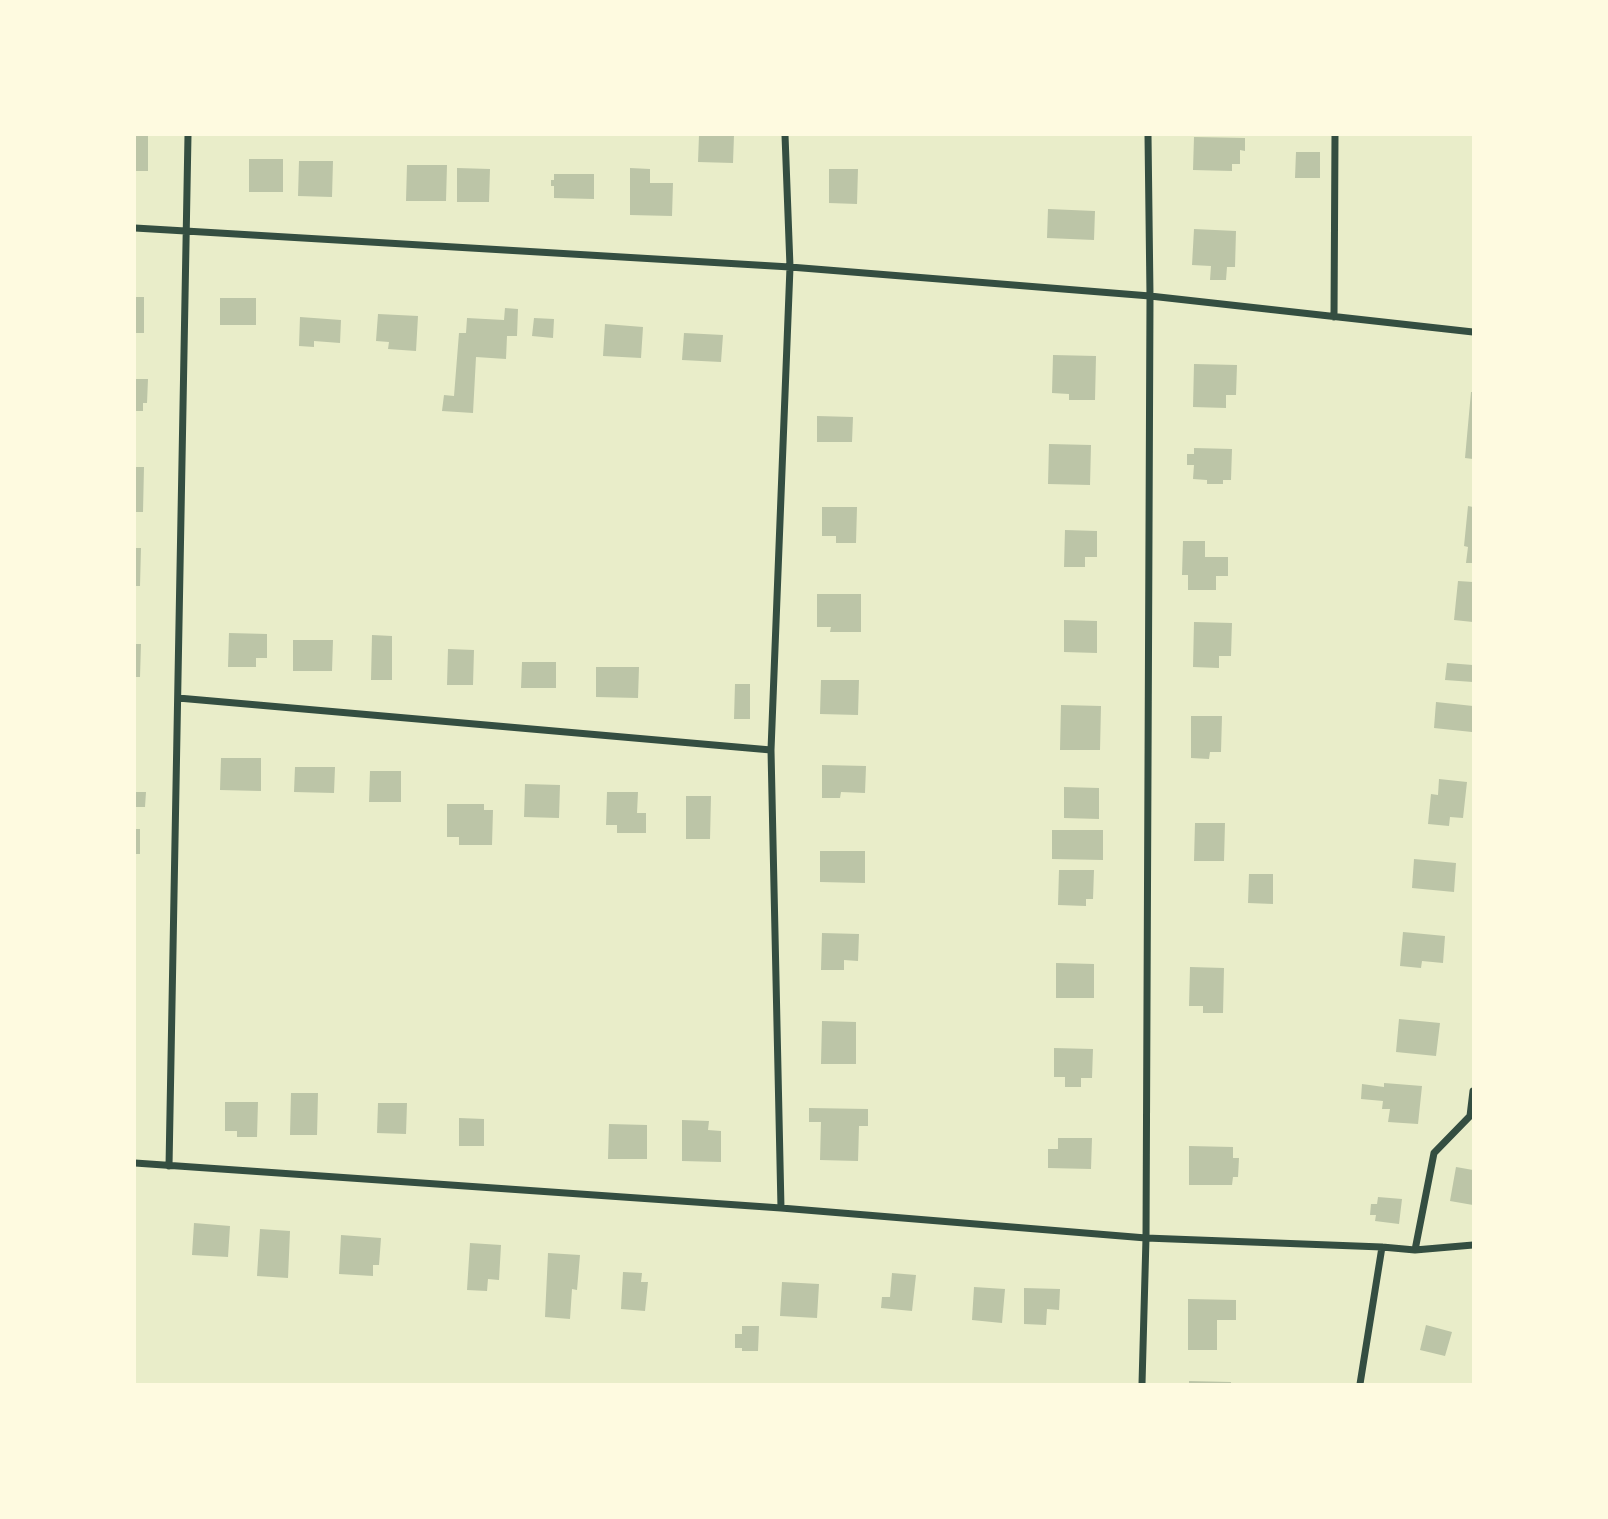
<!DOCTYPE html>
<html>
<head>
<meta charset="utf-8">
<style>
	body { margin:0 }
	#map { position:relative; width:1608px; height:1519px; overflow:hidden; background:#e9edc9; font-family:"Source Sans 3",sans-serif }
	canvas { display:block }
	.frame { position:absolute; inset:0; border:136px solid #fefae0; pointer-events:none }
</style>
</head>
<body>
<div id="map">
<canvas width="1608" height="1519"></canvas>
<div class="frame"></div>
</div>
<script>
const g = document.querySelector('canvas').getContext('2d');
g.lineJoin = 'round';
function paint(path, color) { g.fillStyle = color; g.fill(path, 'evenodd'); }
function trace(path, color, width, dash) { g.strokeStyle = color; g.lineWidth = width; g.lineCap = dash ? 'butt' : 'round'; g.setLineDash(dash || []); g.stroke(path); }
const building = new Path2D(`
	M 135,135 L 148,135 L 148,171 L 135,171 Z
	M 699,135 L 734,135 L 733,163 L 698,162 Z
	M 1194,137 L 1245,138 L 1245,151 L 1240,150 L 1240,164 L 1232,164 L 1232,171 L 1193,170 Z
	M 1296,152 L 1320,152 L 1320,178 L 1295,178 Z
	M 249,159 L 283,159 L 283,192 L 249,192 Z
	M 299,161 L 333,161 L 332,197 L 298,196 Z
	M 407,165 L 447,165 L 446,201 L 406,201 Z
	M 457,168 L 490,169 L 489,202 L 457,202 Z
	M 630,168 L 650,169 L 650,183 L 673,183 L 672,216 L 630,215 Z
	M 829,169 L 858,169 L 857,204 L 829,203 Z
	M 554,174 L 594,174 L 594,199 L 554,198 L 554,186 L 551,186 L 551,180 L 554,180 Z
	M 1048,209 L 1095,211 L 1094,240 L 1047,238 Z
	M 1194,229 L 1236,231 L 1235,267 L 1227,267 L 1226,280 L 1210,280 L 1211,266 L 1192,265 Z
	M 135,297 L 144,297 L 144,333 L 135,333 Z
	M 220,298 L 256,298 L 256,325 L 220,325 Z
	M 505,308 L 518,309 L 517,336 L 507,336 L 506,359 L 476,357 L 473,413 L 442,411 L 444,395 L 454,396 L 459,333 L 466,333 L 467,318 L 504,320 Z
	M 378,314 L 418,316 L 416,351 L 388,349 L 389,342 L 376,341 Z
	M 300,317 L 341,320 L 340,343 L 314,341 L 314,347 L 299,346 Z
	M 534,318 L 554,319 L 553,338 L 532,336 Z
	M 605,324 L 643,327 L 641,358 L 603,356 Z
	M 684,333 L 723,335 L 721,362 L 682,360 Z
	M 1053,355 L 1096,356 L 1095,400 L 1069,400 L 1069,394 L 1052,393 Z
	M 1194,364 L 1237,365 L 1236,395 L 1226,395 L 1226,408 L 1193,407 Z
	M 135,379 L 148,379 L 147,403 L 143,403 L 143,411 L 135,411 Z
	M 1471,392 L 1473,392 L 1473,459 L 1465,458 Z
	M 817,416 L 853,417 L 852,442 L 817,442 Z
	M 1049,444 L 1091,445 L 1090,485 L 1048,484 Z
	M 1194,448 L 1232,449 L 1231,480 L 1223,480 L 1223,484 L 1207,484 L 1207,480 L 1193,479 L 1194,465 L 1187,465 L 1187,454 L 1194,454 Z
	M 135,467 L 144,467 L 143,512 L 135,512 Z
	M 1468,506 L 1473,507 L 1473,563 L 1466,563 L 1468,547 L 1464,546 Z
	M 822,507 L 857,507 L 856,543 L 836,543 L 836,536 L 822,536 Z
	M 1065,530 L 1097,531 L 1097,557 L 1085,557 L 1085,567 L 1064,567 Z
	M 1183,541 L 1205,541 L 1205,557 L 1228,557 L 1228,576 L 1216,576 L 1216,590 L 1188,590 L 1188,575 L 1182,575 Z
	M 135,548 L 141,548 L 140,586 L 135,586 Z
	M 1458,581 L 1473,582 L 1473,622 L 1454,620 Z
	M 817,594 L 861,594 L 861,632 L 830,632 L 831,627 L 817,627 Z
	M 1064,620 L 1097,621 L 1097,653 L 1064,652 Z
	M 1194,622 L 1232,623 L 1231,656 L 1219,656 L 1219,668 L 1193,667 Z
	M 229,633 L 267,634 L 267,658 L 256,658 L 256,667 L 228,667 Z
	M 372,635 L 392,636 L 392,680 L 371,680 Z
	M 293,640 L 333,640 L 332,671 L 293,671 Z
	M 135,644 L 141,644 L 140,677 L 135,677 Z
	M 448,649 L 474,650 L 473,685 L 447,685 Z
	M 522,662 L 556,662 L 556,688 L 521,688 Z
	M 1447,663 L 1473,665 L 1473,682 L 1445,680 Z
	M 596,667 L 639,667 L 638,698 L 596,697 Z
	M 821,680 L 859,680 L 858,715 L 820,714 Z
	M 735,684 L 750,684 L 750,719 L 734,719 Z
	M 1436,702 L 1473,706 L 1472,732 L 1434,728 Z
	M 1061,705 L 1101,706 L 1100,750 L 1060,750 Z
	M 1191,716 L 1222,716 L 1221,752 L 1210,752 L 1209,759 L 1191,758 Z
	M 221,758 L 261,758 L 261,791 L 220,790 Z
	M 822,765 L 866,766 L 865,793 L 841,792 L 840,798 L 822,798 Z
	M 295,767 L 335,767 L 334,793 L 294,792 Z
	M 370,771 L 401,771 L 401,802 L 369,802 Z
	M 1439,779 L 1467,782 L 1463,818 L 1450,817 L 1449,826 L 1428,824 L 1431,794 L 1438,795 Z
	M 525,784 L 560,785 L 559,818 L 524,817 Z
	M 1064,787 L 1099,788 L 1099,819 L 1064,818 Z
	M 135,792 L 146,792 L 145,807 L 135,807 Z
	M 607,792 L 638,792 L 637,813 L 646,813 L 646,833 L 617,833 L 617,825 L 606,825 Z
	M 686,796 L 711,796 L 710,839 L 686,839 Z
	M 447,804 L 484,804 L 484,810 L 493,810 L 492,845 L 459,845 L 459,837 L 447,837 Z
	M 1195,823 L 1225,823 L 1224,861 L 1194,861 Z
	M 135,829 L 140,829 L 140,854 L 135,854 Z
	M 1052,830 L 1103,830 L 1103,860 L 1052,859 Z
	M 820,851 L 865,851 L 865,883 L 820,882 Z
	M 1414,859 L 1456,863 L 1454,892 L 1412,888 Z
	M 1059,870 L 1094,870 L 1093,899 L 1086,899 L 1086,906 L 1058,905 Z
	M 1249,874 L 1273,874 L 1273,904 L 1248,903 Z
	M 1403,932 L 1445,936 L 1443,963 L 1422,961 L 1421,968 L 1400,966 Z
	M 822,933 L 859,934 L 858,961 L 844,960 L 844,970 L 821,970 Z
	M 1056,963 L 1094,964 L 1094,998 L 1056,998 Z
	M 1190,967 L 1224,968 L 1223,1013 L 1203,1013 L 1203,1006 L 1189,1006 Z
	M 1399,1019 L 1440,1023 L 1436,1056 L 1396,1052 Z
	M 822,1021 L 856,1022 L 856,1064 L 821,1064 Z
	M 1054,1048 L 1093,1049 L 1092,1078 L 1081,1078 L 1081,1087 L 1065,1087 L 1065,1077 L 1054,1077 Z
	M 1384,1083 L 1422,1086 L 1418,1124 L 1388,1122 L 1390,1109 L 1382,1109 L 1383,1101 L 1361,1099 L 1362,1084 L 1384,1087 Z
	M 291,1093 L 318,1093 L 317,1135 L 290,1135 Z
	M 225,1102 L 258,1102 L 257,1137 L 237,1137 L 237,1131 L 225,1131 Z
	M 378,1103 L 407,1103 L 406,1134 L 377,1133 Z
	M 809,1108 L 868,1109 L 868,1126 L 859,1126 L 858,1161 L 820,1160 L 821,1122 L 809,1122 Z
	M 459,1118 L 484,1119 L 484,1146 L 459,1146 Z
	M 682,1120 L 709,1121 L 708,1130 L 721,1131 L 721,1162 L 682,1161 Z
	M 609,1124 L 647,1125 L 647,1159 L 608,1159 Z
	M 1058,1138 L 1092,1138 L 1091,1169 L 1048,1168 L 1048,1149 L 1058,1149 Z
	M 1189,1146 L 1233,1147 L 1233,1158 L 1239,1158 L 1238,1177 L 1233,1177 L 1232,1185 L 1189,1185 Z
	M 1456,1167 L 1473,1170 L 1473,1205 L 1450,1201 Z
	M 1378,1197 L 1402,1199 L 1399,1224 L 1375,1221 L 1376,1215 L 1370,1215 L 1371,1204 L 1377,1204 Z
	M 194,1223 L 230,1226 L 228,1257 L 192,1255 Z
	M 260,1229 L 290,1231 L 288,1278 L 257,1276 Z
	M 341,1235 L 381,1238 L 379,1265 L 373,1265 L 373,1276 L 339,1274 Z
	M 470,1243 L 501,1245 L 499,1280 L 488,1279 L 487,1291 L 467,1290 Z
	M 548,1253 L 580,1255 L 577,1290 L 572,1289 L 570,1319 L 545,1317 Z
	M 623,1272 L 642,1273 L 641,1282 L 648,1282 L 645,1311 L 621,1309 Z
	M 892,1273 L 916,1275 L 912,1311 L 881,1308 L 882,1297 L 890,1297 Z
	M 782,1282 L 819,1284 L 817,1318 L 780,1316 Z
	M 974,1287 L 1005,1289 L 1002,1323 L 972,1320 Z
	M 1024,1288 L 1060,1289 L 1059,1310 L 1047,1309 L 1046,1325 L 1024,1324 Z
	M 1188,1299 L 1236,1300 L 1236,1320 L 1217,1320 L 1217,1350 L 1188,1350 Z
	M 1426,1325 L 1452,1332 L 1445,1356 L 1420,1350 Z
	M 742,1326 L 759,1326 L 758,1351 L 742,1351 L 742,1348 L 735,1348 L 735,1334 L 742,1334 Z
	M 1189,1381 L 1231,1382 L 1231,1384 L 1189,1384 Z`);
const minor = new Path2D(`
	M 135,228 L 790,267 L 1150,296 L 1473,332
	M 1334,317 L 1335,135
	M 178,698 L 771,750
	M 135,1163 L 781,1208 L 1146,1238 L 1382,1247 L 1415,1250 L 1473,1245
	M 169,1166 L 188,135
	M 781,1208 L 771,750 L 790,267 L 785,135
	M 1415,1250 L 1434,1153 L 1470,1116 L 1473,1091
	M 1142,1384 L 1146,1238 L 1150,296 L 1148,135
	M 1360,1384 L 1382,1247`);
paint(building, '#bcc5a7');
trace(minor, '#344e41', 7);
</script>
</body>
</html>
